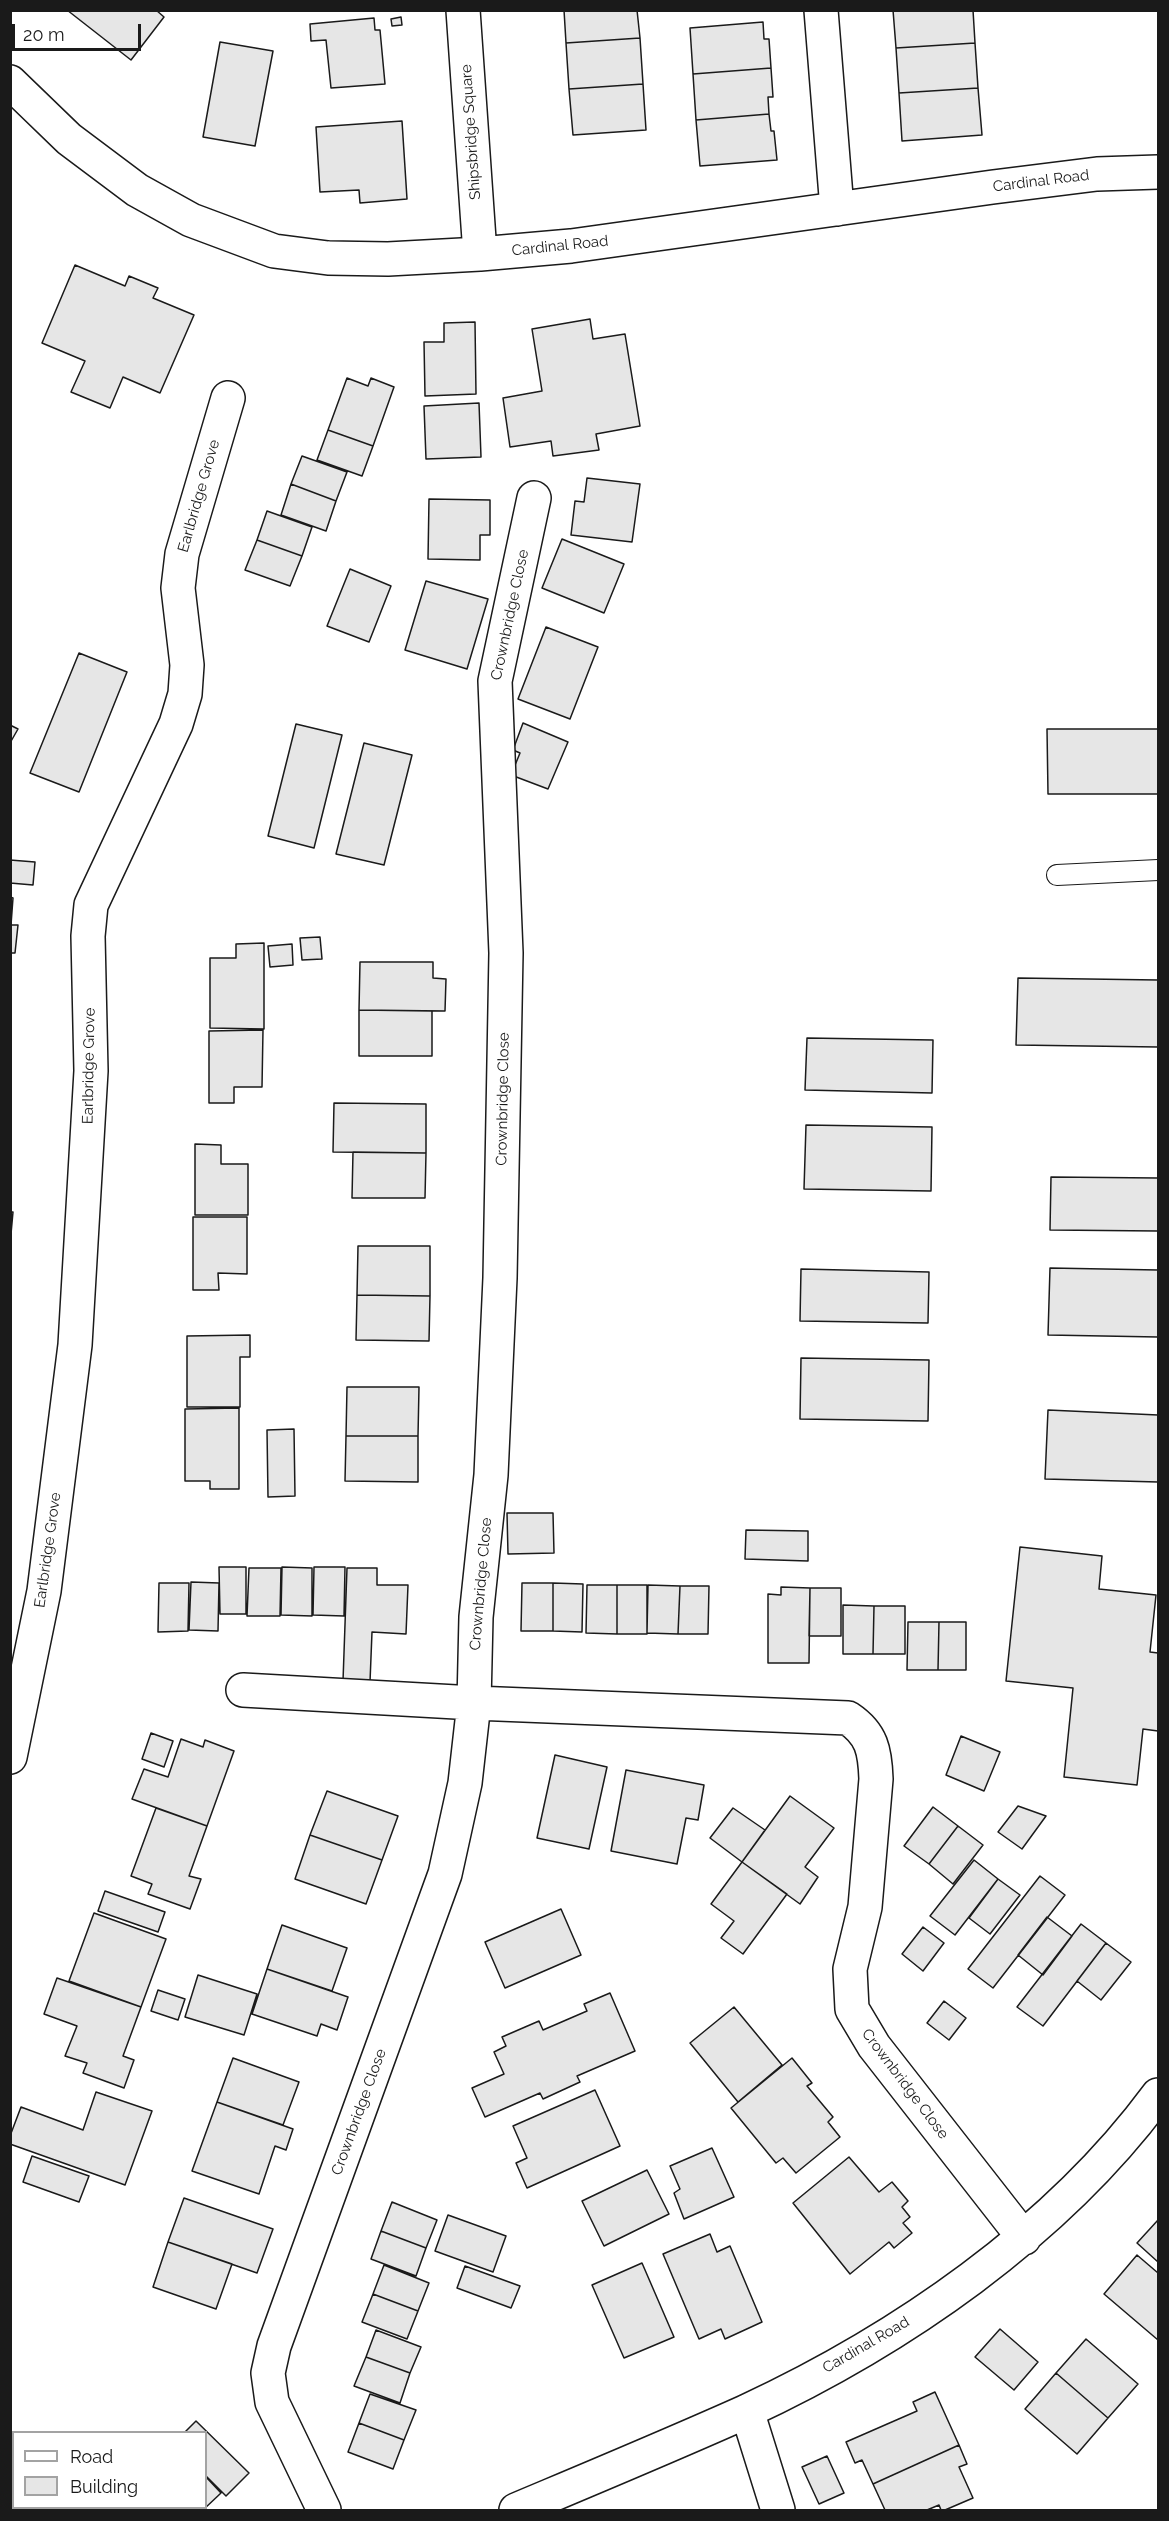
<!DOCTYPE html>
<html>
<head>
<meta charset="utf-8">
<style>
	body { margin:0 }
	#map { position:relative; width:1169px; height:2521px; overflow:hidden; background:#fff; font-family:Raleway,sans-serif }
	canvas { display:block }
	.frame { position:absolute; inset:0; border:12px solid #1a1a1a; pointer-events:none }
	.legend { position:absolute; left:12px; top:2431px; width:195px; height:78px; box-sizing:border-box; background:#fff; border:2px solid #a3a3a3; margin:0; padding:8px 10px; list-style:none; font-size:18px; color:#1a1a1a }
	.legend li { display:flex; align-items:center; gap:12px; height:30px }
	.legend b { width:30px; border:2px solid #a3a3a3 }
	.scale { position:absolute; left:12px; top:24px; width:129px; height:27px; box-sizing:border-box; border:3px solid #1a1a1a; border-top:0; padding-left:8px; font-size:18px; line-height:21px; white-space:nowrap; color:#1a1a1a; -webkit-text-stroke:4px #fff; paint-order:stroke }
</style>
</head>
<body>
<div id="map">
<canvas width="1169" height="2521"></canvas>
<div class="frame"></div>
<ul class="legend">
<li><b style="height:8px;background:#fff"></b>Road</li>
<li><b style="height:16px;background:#e6e6e6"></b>Building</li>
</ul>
<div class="scale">20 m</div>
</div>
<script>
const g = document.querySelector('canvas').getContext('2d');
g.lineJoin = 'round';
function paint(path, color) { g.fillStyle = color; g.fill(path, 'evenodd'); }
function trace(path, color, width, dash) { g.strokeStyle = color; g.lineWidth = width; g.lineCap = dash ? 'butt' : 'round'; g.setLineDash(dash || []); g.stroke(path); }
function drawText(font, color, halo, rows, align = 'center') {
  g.font = font + ' Raleway,sans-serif'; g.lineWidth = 4.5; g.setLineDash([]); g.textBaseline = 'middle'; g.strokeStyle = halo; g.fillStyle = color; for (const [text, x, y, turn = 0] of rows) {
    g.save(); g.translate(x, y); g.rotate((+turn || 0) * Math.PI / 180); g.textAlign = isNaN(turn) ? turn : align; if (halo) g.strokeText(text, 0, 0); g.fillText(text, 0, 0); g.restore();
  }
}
const building = new Path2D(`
	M 67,10 L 156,10 L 164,17 L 131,60 Z
	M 564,10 L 637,10 L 640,38 L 566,43 Z
	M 893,10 L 973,10 L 975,43 L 896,48 Z
	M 401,17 L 402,25 L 392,26 L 391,19 Z
	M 374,18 L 375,30 L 380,30 L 385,84 L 331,88 L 326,40 L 311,41 L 310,24 Z
	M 763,22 L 764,39 L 769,39 L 771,68 L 693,74 L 690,28 Z
	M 640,38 L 643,84 L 569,89 L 566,43 Z
	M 220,42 L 273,51 L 255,146 L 203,137 Z
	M 975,43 L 978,88 L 899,93 L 896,48 Z
	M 771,68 L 773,97 L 768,97 L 769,114 L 696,120 L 693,74 Z
	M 643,84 L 646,130 L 573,135 L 569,89 Z
	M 978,88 L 982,135 L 902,141 L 899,93 Z
	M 769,114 L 771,131 L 774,131 L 777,160 L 700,166 L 696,120 Z
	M 402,121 L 407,199 L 360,203 L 359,190 L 320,192 L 316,127 Z
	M 75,265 L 125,286 L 129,276 L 158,288 L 153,298 L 194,315 L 160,393 L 123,377 L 110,408 L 71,392 L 85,361 L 42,343 Z
	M 590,319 L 593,339 L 625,334 L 640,426 L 596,434 L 599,450 L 553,456 L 551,441 L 510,447 L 503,398 L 542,391 L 532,329 Z
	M 475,322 L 476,394 L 425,396 L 424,342 L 444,342 L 444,323 Z
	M 347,378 L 368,386 L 371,378 L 394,387 L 373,446 L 328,430 Z
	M 479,403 L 481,457 L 426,459 L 424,406 Z
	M 328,430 L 373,446 L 362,476 L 317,460 Z
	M 302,456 L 347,472 L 336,501 L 291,484 Z
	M 587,478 L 640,484 L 632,542 L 571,535 L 575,501 L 584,502 Z
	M 291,484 L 336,501 L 326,531 L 281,515 Z
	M 429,499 L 490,500 L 490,535 L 480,535 L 480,560 L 428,559 Z
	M 267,511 L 312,527 L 302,556 L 257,540 Z
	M 562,539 L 624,564 L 604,613 L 542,588 Z
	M 257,540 L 302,556 L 290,586 L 245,570 Z
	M 350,569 L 391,586 L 369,642 L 327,626 Z
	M 426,581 L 488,599 L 467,669 L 405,650 Z
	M 546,627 L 598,647 L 570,719 L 518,699 Z
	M 79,653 L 127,672 L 79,792 L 30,773 Z
	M 523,723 L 568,742 L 548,789 L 511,775 L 520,753 L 513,750 Z
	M 296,724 L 342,735 L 314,848 L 268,836 Z
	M 10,725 L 18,729 L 10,743 Z
	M 1047,729 L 1158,729 L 1158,794 L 1048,794 Z
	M 364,743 L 412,755 L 384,865 L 336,854 Z
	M 10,860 L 35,862 L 33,885 L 10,883 Z
	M 10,897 L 13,898 L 11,925 L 18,925 L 15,953 L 10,953 Z
	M 320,937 L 322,959 L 302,960 L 300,938 Z
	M 264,943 L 264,1029 L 210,1028 L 210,958 L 236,958 L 236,944 Z
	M 292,944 L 293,965 L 270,967 L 268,946 Z
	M 360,962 L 433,962 L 433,978 L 446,979 L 445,1011 L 359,1010 Z
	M 1018,978 L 1158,980 L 1158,1047 L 1016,1045 Z
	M 359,1010 L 432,1011 L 432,1056 L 359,1056 Z
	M 263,1030 L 262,1087 L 234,1087 L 234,1103 L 209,1103 L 209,1031 Z
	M 807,1038 L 933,1040 L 932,1093 L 805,1090 Z
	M 334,1103 L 426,1104 L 426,1153 L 333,1152 Z
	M 806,1125 L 932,1127 L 931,1191 L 804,1189 Z
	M 195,1144 L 221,1145 L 221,1164 L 248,1164 L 248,1215 L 195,1215 Z
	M 353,1152 L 426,1153 L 425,1198 L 352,1198 Z
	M 1051,1177 L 1158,1178 L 1158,1231 L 1050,1230 Z
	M 10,1212 L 13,1212 L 11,1234 L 10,1234 Z
	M 193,1217 L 247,1217 L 247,1274 L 218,1273 L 219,1290 L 193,1290 Z
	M 358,1246 L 430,1246 L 430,1296 L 357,1295 Z
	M 1050,1268 L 1158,1270 L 1158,1337 L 1048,1335 Z
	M 801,1269 L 929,1272 L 928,1323 L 800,1321 Z
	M 357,1295 L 430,1296 L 429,1341 L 356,1340 Z
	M 250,1335 L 250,1357 L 240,1357 L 240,1407 L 187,1407 L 187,1336 Z
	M 801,1358 L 929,1360 L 928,1421 L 800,1419 Z
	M 347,1387 L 419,1387 L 418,1436 L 346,1436 Z
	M 239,1408 L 239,1489 L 210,1489 L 210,1481 L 185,1481 L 185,1409 Z
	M 1048,1410 L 1158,1415 L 1158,1482 L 1045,1479 Z
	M 294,1429 L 295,1496 L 268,1497 L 267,1430 Z
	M 346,1436 L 418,1436 L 418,1482 L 345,1481 Z
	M 507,1513 L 553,1513 L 554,1553 L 508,1554 Z
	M 746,1530 L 808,1531 L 808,1561 L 745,1559 Z
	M 1020,1547 L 1102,1556 L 1099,1589 L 1156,1595 L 1150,1652 L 1158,1653 L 1158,1731 L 1143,1729 L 1137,1785 L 1064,1777 L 1073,1688 L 1006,1681 Z
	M 219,1567 L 246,1567 L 246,1614 L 220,1614 Z
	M 282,1567 L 312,1568 L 312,1616 L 281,1615 Z
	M 314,1567 L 345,1567 L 344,1616 L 313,1615 Z
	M 249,1568 L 281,1568 L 280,1616 L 247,1616 Z
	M 347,1568 L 377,1568 L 377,1585 L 408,1585 L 406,1634 L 372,1632 L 370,1682 L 343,1681 Z
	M 191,1582 L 219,1583 L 218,1631 L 189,1630 Z
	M 159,1583 L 189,1583 L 188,1631 L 158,1632 Z
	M 522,1583 L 553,1583 L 553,1631 L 521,1631 Z
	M 553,1583 L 583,1584 L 582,1632 L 553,1631 Z
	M 587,1585 L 617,1585 L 617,1634 L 586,1633 Z
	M 617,1585 L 647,1585 L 647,1634 L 617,1634 Z
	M 648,1585 L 680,1586 L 678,1634 L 647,1633 Z
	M 680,1586 L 709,1586 L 708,1634 L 678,1634 Z
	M 781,1587 L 810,1588 L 809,1663 L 768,1663 L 768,1594 L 781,1595 Z
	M 810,1588 L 841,1588 L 841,1636 L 809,1636 Z
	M 843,1605 L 874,1606 L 873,1654 L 843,1654 Z
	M 874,1606 L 905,1606 L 905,1654 L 873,1654 Z
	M 908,1622 L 939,1622 L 938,1670 L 907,1670 Z
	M 939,1622 L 966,1622 L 966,1670 L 938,1670 Z
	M 151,1733 L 173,1741 L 164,1767 L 142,1759 Z
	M 961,1736 L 1000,1752 L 984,1791 L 946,1775 Z
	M 181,1739 L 203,1747 L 205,1740 L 234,1751 L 207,1826 L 132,1799 L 144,1769 L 168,1777 Z
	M 555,1755 L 607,1767 L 589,1849 L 537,1838 Z
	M 626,1770 L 704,1785 L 698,1820 L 686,1818 L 677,1864 L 611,1851 Z
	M 327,1791 L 398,1816 L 382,1860 L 310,1835 Z
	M 790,1796 L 834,1828 L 805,1867 L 818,1877 L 800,1904 L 742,1862 Z
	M 1018,1806 L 1046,1816 L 1022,1849 L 998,1832 Z
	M 933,1807 L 958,1826 L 929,1864 L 904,1846 Z
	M 156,1808 L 207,1826 L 189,1876 L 201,1879 L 190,1909 L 148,1894 L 152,1884 L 131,1876 Z
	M 733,1808 L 765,1830 L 742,1862 L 710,1838 Z
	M 958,1826 L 983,1845 L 953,1884 L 929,1864 Z
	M 310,1835 L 382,1860 L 366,1904 L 295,1879 Z
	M 974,1860 L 998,1879 L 955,1935 L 930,1916 Z
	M 742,1862 L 787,1894 L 743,1954 L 721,1938 L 734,1921 L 711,1904 Z
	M 1040,1876 L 1065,1895 L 993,1988 L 968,1969 Z
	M 998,1879 L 1020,1895 L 990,1934 L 969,1918 Z
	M 105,1891 L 165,1912 L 158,1932 L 98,1911 Z
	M 561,1909 L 581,1955 L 505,1988 L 485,1942 Z
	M 94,1913 L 166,1939 L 141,2007 L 69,1981 Z
	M 1047,1917 L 1072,1936 L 1043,1975 L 1018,1955 Z
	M 1081,1924 L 1106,1943 L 1043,2026 L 1017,2007 Z
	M 282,1925 L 347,1948 L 332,1991 L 267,1969 Z
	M 923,1927 L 944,1943 L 923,1971 L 902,1954 Z
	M 1106,1943 L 1131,1962 L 1101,2000 L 1077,1981 Z
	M 267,1969 L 348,1997 L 337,2030 L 321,2024 L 317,2036 L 252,2014 Z
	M 198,1975 L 257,1994 L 244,2035 L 185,2017 Z
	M 57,1978 L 141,2007 L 123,2056 L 134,2060 L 124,2088 L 83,2073 L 87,2063 L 65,2056 L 77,2026 L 44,2014 Z
	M 158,1990 L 185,1999 L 178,2020 L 151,2011 Z
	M 610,1993 L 635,2051 L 577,2076 L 580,2082 L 543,2099 L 540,2093 L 485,2117 L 472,2088 L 504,2074 L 494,2052 L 506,2046 L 502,2037 L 539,2021 L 543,2030 L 587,2011 L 584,2004 Z
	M 944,2001 L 966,2018 L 949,2040 L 927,2023 Z
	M 734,2007 L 782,2065 L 738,2102 L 690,2043 Z
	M 233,2058 L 299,2082 L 283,2125 L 217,2102 Z
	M 792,2058 L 812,2083 L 807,2086 L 833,2117 L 828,2122 L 840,2137 L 796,2173 L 783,2158 L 776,2163 L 731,2108 Z
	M 595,2090 L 620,2146 L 527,2188 L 516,2163 L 527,2158 L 513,2126 Z
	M 96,2092 L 152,2111 L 125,2185 L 10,2144 L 10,2136 L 21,2107 L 83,2130 Z
	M 217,2102 L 293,2129 L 286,2150 L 275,2146 L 259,2194 L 192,2171 Z
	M 712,2148 L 734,2197 L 684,2219 L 674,2193 L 680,2189 L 670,2166 Z
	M 32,2156 L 89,2176 L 79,2202 L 23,2182 Z
	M 849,2157 L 879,2192 L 892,2182 L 908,2201 L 902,2207 L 910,2217 L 903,2223 L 912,2233 L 894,2248 L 889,2242 L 850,2274 L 793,2203 Z
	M 647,2170 L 669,2214 L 604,2246 L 582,2201 Z
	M 184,2198 L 273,2229 L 257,2273 L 168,2242 Z
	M 392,2202 L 437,2220 L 426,2248 L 381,2231 Z
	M 448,2215 L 506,2236 L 493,2272 L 435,2251 Z
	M 1158,2220 L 1158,2262 L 1137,2243 Z
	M 381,2231 L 426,2248 L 416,2276 L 371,2259 Z
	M 710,2234 L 717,2252 L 730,2246 L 762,2322 L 725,2339 L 721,2329 L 699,2339 L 663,2254 Z
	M 168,2242 L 232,2264 L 216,2309 L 153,2287 Z
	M 1137,2255 L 1158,2273 L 1158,2340 L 1104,2294 Z
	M 642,2263 L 674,2337 L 624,2358 L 592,2285 Z
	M 384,2265 L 429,2283 L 418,2311 L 373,2294 Z
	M 465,2266 L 520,2286 L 511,2308 L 457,2288 Z
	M 373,2294 L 418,2311 L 407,2339 L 362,2322 Z
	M 1000,2329 L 1038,2362 L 1014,2390 L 975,2357 Z
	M 376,2330 L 421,2347 L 410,2373 L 366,2357 Z
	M 1086,2339 L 1138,2384 L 1108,2418 L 1056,2373 Z
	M 366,2357 L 410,2373 L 400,2403 L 354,2386 Z
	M 1056,2373 L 1108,2418 L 1077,2454 L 1025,2409 Z
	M 935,2392 L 959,2445 L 873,2484 L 862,2460 L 855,2463 L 846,2442 L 917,2411 L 913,2402 Z
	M 370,2394 L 416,2410 L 404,2440 L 359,2423 Z
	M 196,2421 L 249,2473 L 226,2496 L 206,2476 L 206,2432 L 185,2432 Z
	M 359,2423 L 404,2440 L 393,2469 L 348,2452 Z
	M 959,2445 L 967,2464 L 959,2467 L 973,2498 L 945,2510 L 941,2510 L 939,2505 L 927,2510 L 885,2510 L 873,2484 Z
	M 827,2456 L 844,2493 L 819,2504 L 802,2467 Z
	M 206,2477 L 221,2493 L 203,2510 L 198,2510 L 195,2508 L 206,2508 Z
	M 66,2508 L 105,2508 L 108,2510 L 63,2510 Z
	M 108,2508 L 149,2508 L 152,2510 L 111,2510 Z`);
const lane = new Path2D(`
	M 1057,875 L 1158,870`);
const street = new Path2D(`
	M 463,10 L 480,254
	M 821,10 L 837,209
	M 10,82 L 69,139 L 137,190 L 191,220 L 274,251 L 328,258 L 388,259 L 480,254 L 571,246 L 993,187 L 1097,174 L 1158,172
	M 243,1690 L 474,1703 L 848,1718 C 872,1734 875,1751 876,1779 L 865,1907 L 850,1969 L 852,2009 L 874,2046 L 1024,2238
	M 10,1757 L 44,1591 L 75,1345 L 91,1071 L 88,936 L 91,905 L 176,724 L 185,694 L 187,665 L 178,588 L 182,554 L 228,398
	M 747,2411 L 778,2510
	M 324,2510 L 272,2402 L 268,2373 L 274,2346 L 445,1874 L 465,1783 L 474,1703 L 476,1617 L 491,1475 L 500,1278 L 506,953 L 495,681 L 534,498
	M 516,2510 C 592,2478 669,2446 745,2412 C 900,2340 1056,2233 1158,2095`);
const streetNames = [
	["Shipsbridge Square",471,132,-94],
	["Cardinal Road",1041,181,-7],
	["Cardinal Road",560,246,-6],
	["Earlbridge Grove",199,496,-74],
	["Crownbridge Close",510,615,-78],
	["Earlbridge Grove",89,1066,-89],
	["Crownbridge Close",503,1099,-89],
	["Earlbridge Grove",48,1550,-82],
	["Crownbridge Close",481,1584,-85],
	["Crownbridge Close",905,2084,53],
	["Crownbridge Close",359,2112,-70],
	["Cardinal Road",866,2345,-30]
];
paint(building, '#e6e6e6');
trace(building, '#1a1a1a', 1.5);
trace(lane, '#1a1a1a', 22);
trace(street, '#1a1a1a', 36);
trace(lane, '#fff', 20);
trace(street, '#fff', 33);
drawText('15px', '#1a1a1a', '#fff', streetNames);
</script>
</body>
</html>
